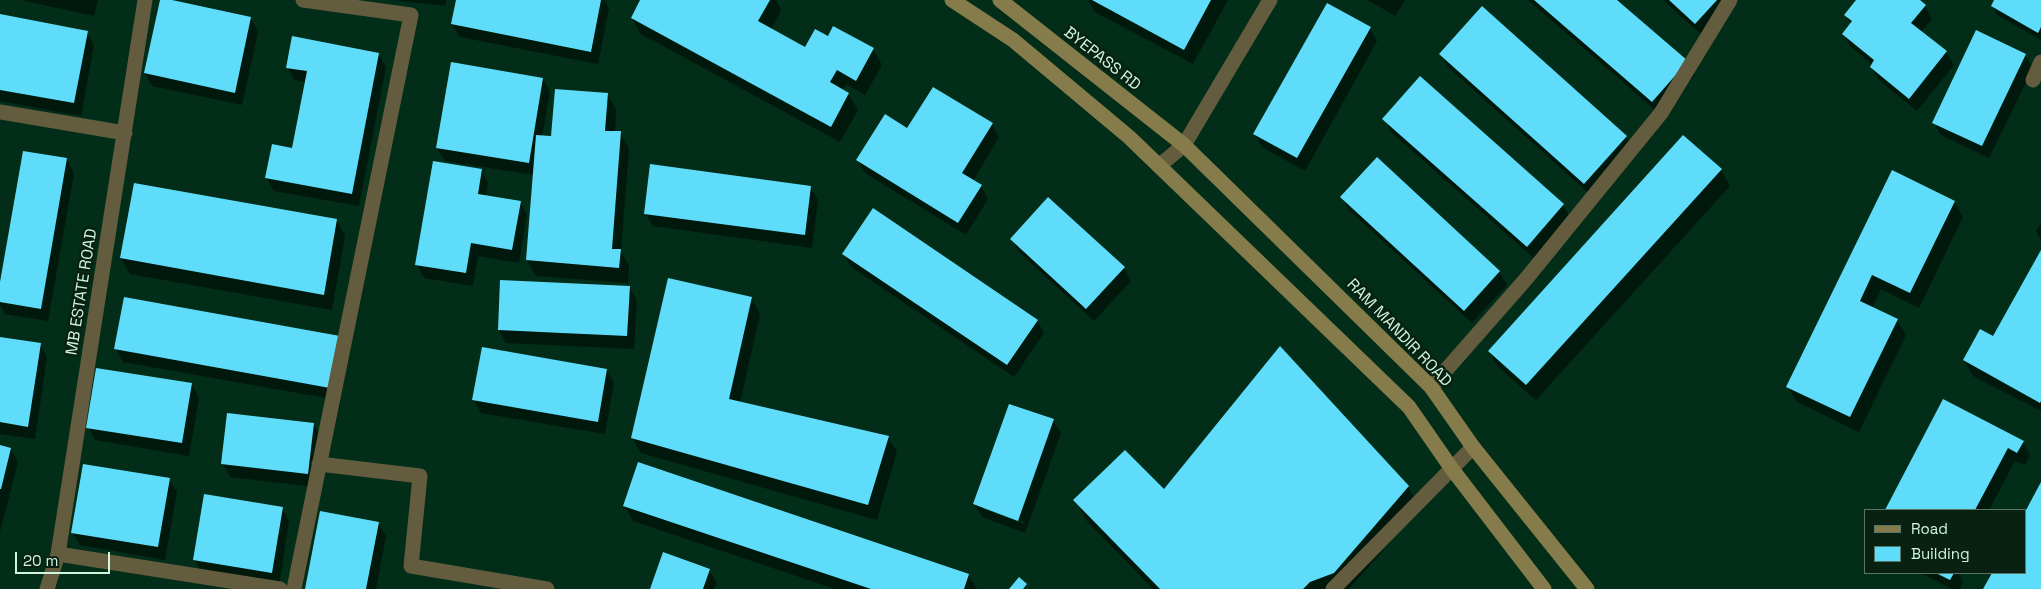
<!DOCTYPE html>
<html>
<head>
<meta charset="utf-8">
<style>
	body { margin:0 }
	#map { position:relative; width:2041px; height:589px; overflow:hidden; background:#022d18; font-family:"Space Grotesk",sans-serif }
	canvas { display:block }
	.legend { position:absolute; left:1864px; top:509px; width:162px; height:65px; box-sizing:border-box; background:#092113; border:1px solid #597664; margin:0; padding:6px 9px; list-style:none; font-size:15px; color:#d0f5dd }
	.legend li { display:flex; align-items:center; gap:10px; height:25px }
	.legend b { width:25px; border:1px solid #597664 }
	.scale { position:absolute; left:15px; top:552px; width:95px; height:22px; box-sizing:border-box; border:2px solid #d0f5dd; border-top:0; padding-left:6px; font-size:15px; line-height:18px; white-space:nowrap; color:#d0f5dd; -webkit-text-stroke:4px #092113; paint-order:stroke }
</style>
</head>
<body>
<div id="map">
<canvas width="2041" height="589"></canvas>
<ul class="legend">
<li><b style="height:6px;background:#867b4a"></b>Road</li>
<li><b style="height:14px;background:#60dcfb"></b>Building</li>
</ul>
<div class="scale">20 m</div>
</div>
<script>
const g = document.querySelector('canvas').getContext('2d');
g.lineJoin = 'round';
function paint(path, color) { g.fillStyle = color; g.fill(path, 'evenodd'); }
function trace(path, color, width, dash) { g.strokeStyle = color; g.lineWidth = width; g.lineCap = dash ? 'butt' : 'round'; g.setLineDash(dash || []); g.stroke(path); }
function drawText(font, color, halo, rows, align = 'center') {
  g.font = font + ' "Space Grotesk",sans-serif'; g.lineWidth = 5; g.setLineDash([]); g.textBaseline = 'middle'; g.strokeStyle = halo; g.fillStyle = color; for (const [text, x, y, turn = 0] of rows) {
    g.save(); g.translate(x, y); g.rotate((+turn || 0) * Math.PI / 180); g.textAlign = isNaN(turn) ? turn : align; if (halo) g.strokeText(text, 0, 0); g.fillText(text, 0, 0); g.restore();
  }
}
const shadow = new Path2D(`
	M 21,0 L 98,0 L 94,16 Z
	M 161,0 L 251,19 L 258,32 L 242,105 L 152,86 L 145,73 Z
	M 392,0 L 446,0 L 446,6 Z
	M 457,0 L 604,0 L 609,8 L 598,64 L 460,37 L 452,24 Z
	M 642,0 L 776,0 L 781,10 L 771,30 L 806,49 L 828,38 L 873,49 L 882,65 L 865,95 L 846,84 L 842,91 L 848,94 L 858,110 L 840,142 L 641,34 L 632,18 Z
	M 1088,0 L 1228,0 L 1193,64 L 1095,12 Z
	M 1368,0 L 1405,0 L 1395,16 Z
	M 1528,0 L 1616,0 L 1687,62 L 1695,75 L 1660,114 Z
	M 1663,0 L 1736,0 L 1703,36 Z
	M 1858,0 L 1918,0 L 1925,6 L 1932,19 L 1921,32 L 1946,52 L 1954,65 L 1917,111 L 1879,80 L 1871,67 L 1873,65 L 1851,47 L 1843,34 L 1851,24 L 1846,15 Z
	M 1995,0 L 2041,0 L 2041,40 L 1997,15 L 1992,6 Z
	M 0,16 L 87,32 L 94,45 L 81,116 L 0,101 Z
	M 1370,28 L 1377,41 L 1305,171 L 1262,147 L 1255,134 Z
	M 378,54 L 386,67 L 359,206 L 274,191 L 266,178 L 293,150 L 306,82 L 294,80 L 287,67 Z
	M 1441,54 L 1626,137 L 1633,150 L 1592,196 L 1448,67 Z
	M 2025,55 L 2033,68 L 1989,158 L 1941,135 L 1933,122 Z
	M 543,79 L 550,92 L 542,137 L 552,137 L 607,94 L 616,110 L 615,132 L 620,133 L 629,148 L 621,252 L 629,266 L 628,283 L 536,276 L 527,260 L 534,175 L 445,161 L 437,148 Z
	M 1384,119 L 1563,205 L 1570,218 L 1535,259 L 1391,132 Z
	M 992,124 L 999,137 L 973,181 L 981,186 L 988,199 L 966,235 L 865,173 L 858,160 L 908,130 Z
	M 1377,159 L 1499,272 L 1507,285 L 1472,323 L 1349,210 L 1342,197 Z
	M 67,160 L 74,173 L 48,321 L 5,314 L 0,305 L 0,289 Z
	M 481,170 L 488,183 L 486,196 L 520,202 L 527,215 L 519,263 L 478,256 L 473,286 L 424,278 L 417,265 Z
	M 1721,170 L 1730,186 L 1536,400 L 1498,367 L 1489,351 Z
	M 1892,172 L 1954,202 L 1963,217 L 1919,308 L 1881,289 L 1872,308 L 1897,320 L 1906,335 L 1859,432 L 1797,402 L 1788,387 Z
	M 810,187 L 818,200 L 812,248 L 653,226 L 645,213 Z
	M 336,220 L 345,236 L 332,310 L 130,274 L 121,258 Z
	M 2041,223 L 2041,240 L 2036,231 Z
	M 1012,239 L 1124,268 L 1131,281 L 1094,321 L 1019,252 Z
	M 2041,253 L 2041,411 L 1973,376 L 1964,360 L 1993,338 Z
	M 844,254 L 1037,320 L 1044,333 L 1014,377 L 851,267 Z
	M 629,287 L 637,300 L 634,349 L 506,343 L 499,330 Z
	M 751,298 L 760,314 L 740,403 L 888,437 L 897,452 L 877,520 L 641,453 L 632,438 Z
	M 339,337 L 337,400 L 123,362 L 116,349 Z
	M 0,338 L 40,344 L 47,357 L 35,439 L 0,434 Z
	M 1280,348 L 1408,487 L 1420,508 L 1349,589 L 1153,589 L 1087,521 L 1075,500 L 1164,491 Z
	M 607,370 L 614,383 L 605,434 L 481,413 L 474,400 Z
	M 192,385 L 199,398 L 189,456 L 95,440 L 88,427 Z
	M 1944,401 L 2023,442 L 2030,455 L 2025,465 L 2015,461 L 1989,510 L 1886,510 Z
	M 1053,420 L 1061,433 L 1025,533 L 982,517 L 974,504 ZM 983,507 L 1024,522 L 1024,524 L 983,509 Z
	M 313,424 L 321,437 L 315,487 L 230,477 L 223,464 Z
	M 0,447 L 10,449 L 18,462 L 0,532 Z
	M 169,480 L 177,492 L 165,560 L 80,545 L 72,532 Z
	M 2041,485 L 2041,589 L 1984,589 L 1993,573 L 2025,573 L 2025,515 Z
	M 624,505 L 968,575 L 977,589 L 835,589 L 633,521 Z
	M 282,508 L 289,521 L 279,586 L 202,573 L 195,560 Z
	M 378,523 L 386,536 L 376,589 L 307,589 Z
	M 709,570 L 717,583 L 714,589 L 651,589 Z
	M 1921,573 L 1958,573 L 1963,582 L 1960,589 L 1951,589 Z`);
const building = new Path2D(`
	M 160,0 L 172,0 L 251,17 L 235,93 L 144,73 Z
	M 456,0 L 601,0 L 591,52 L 451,24 Z
	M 640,0 L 770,0 L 758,21 L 805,47 L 815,29 L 828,36 L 833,26 L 874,48 L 856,81 L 837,70 L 830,82 L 849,93 L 831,127 L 631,18 Z
	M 1092,0 L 1211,0 L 1184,50 Z
	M 1534,0 L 1617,0 L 1688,61 L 1652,102 Z
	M 1669,0 L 1717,0 L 1695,24 Z
	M 1856,0 L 1920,0 L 1926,5 L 1911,23 L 1947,51 L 1909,99 L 1870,67 L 1874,60 L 1842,34 L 1852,21 L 1844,15 Z
	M 1994,0 L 2041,0 L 2041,27 L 2038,33 L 1991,6 Z
	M 1327,3 L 1371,27 L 1297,158 L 1253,134 Z
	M 1482,6 L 1627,136 L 1584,184 L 1439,54 Z
	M 0,14 L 88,31 L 74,103 L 0,90 Z
	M 1976,30 L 2026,54 L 1982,146 L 1932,123 Z
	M 292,36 L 379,53 L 352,194 L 265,178 L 272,144 L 292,148 L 307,71 L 286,68 Z
	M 451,62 L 543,78 L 529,163 L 436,148 Z
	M 1420,76 L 1564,204 L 1527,247 L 1382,119 Z
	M 933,87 L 993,123 L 962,173 L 982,185 L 958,223 L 856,160 L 885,114 L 907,128 Z
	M 555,89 L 608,93 L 605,131 L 621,131 L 612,249 L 621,249 L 619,268 L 526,260 L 536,135 L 551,136 Z
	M 1683,135 L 1722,169 L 1526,385 L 1488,351 Z
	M 23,151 L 67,158 L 41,309 L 0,302 L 0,282 Z
	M 1377,157 L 1500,271 L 1464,311 L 1340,197 Z
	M 433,161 L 482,169 L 478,194 L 521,201 L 512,250 L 471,243 L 466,273 L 415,265 Z
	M 650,164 L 811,186 L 805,235 L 644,214 Z
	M 1892,170 L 1955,201 L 1910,293 L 1872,275 L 1860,301 L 1898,319 L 1850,417 L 1786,387 Z
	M 134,183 L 337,219 L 324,295 L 120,258 Z
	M 1048,197 L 1125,267 L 1086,309 L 1010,239 Z
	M 873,208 L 1038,320 L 1007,365 L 842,254 Z
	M 2041,250 L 2041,401 L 2040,403 L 1963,360 L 1980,329 L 1993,336 Z
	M 668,278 L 752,297 L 729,399 L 889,436 L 868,505 L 631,438 Z
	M 500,280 L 630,286 L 627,336 L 498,330 Z
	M 124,297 L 340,336 L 330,388 L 114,349 Z
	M 0,337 L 41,343 L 28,427 L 0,422 Z
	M 1280,346 L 1409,486 L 1334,573 L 1310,582 L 1303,589 L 1160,589 L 1073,500 L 1125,450 L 1164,489 Z
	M 482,347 L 607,369 L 598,422 L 472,400 Z
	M 96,368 L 192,383 L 182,443 L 86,428 Z
	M 1943,399 L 2024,441 L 2017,453 L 2008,448 L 1975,510 L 1885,510 Z
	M 1009,404 L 1054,419 L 1018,521 L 973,504 Z
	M 227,413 L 314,423 L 308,474 L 221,464 Z
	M 0,445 L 11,448 L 1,489 L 0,489 Z
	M 638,462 L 969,574 L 964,589 L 871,589 L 623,506 Z
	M 83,464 L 170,478 L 158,547 L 71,533 Z
	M 2041,482 L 2041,589 L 1983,589 L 1992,573 L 2025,573 L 2025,512 Z
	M 204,494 L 283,507 L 272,573 L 193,560 Z
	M 320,511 L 379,522 L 366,589 L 305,589 Z
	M 663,552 L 710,569 L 703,589 L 650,589 Z
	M 1936,573 L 1954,573 L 1950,580 Z
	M 1019,577 L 1027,584 L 1023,589 L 1009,589 Z`);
const street = new Path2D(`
	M 2033,80 L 2041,62
	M 0,112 L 125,133
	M 1159,166 L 1184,145 L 1270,0
	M 1431,387 L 1526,279 L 1661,113 L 1730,0
	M 319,464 L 420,476 L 411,566 L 547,589
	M 58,554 L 280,589
	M 47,589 L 58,554 L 145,0
	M 294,589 L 411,15 L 303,0
	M 1333,589 L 1473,447`);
const secondary = new Path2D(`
	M 952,0 L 1013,40 L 1129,137 L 1409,407 L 1452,469 L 1544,589
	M 1000,0 L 1184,145 L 1431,387 L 1473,447 L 1587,589`);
const streetNames = [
	["BYEPASS RD",1102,59,38],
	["MB ESTATE ROAD",82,292,-81],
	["RAM MANDIR ROAD",1399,333,46]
];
paint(shadow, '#0007');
paint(building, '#60dcfb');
trace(street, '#635c3e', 15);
trace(secondary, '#867b4a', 15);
drawText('16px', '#d0f5dd', '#092113', streetNames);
</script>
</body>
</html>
